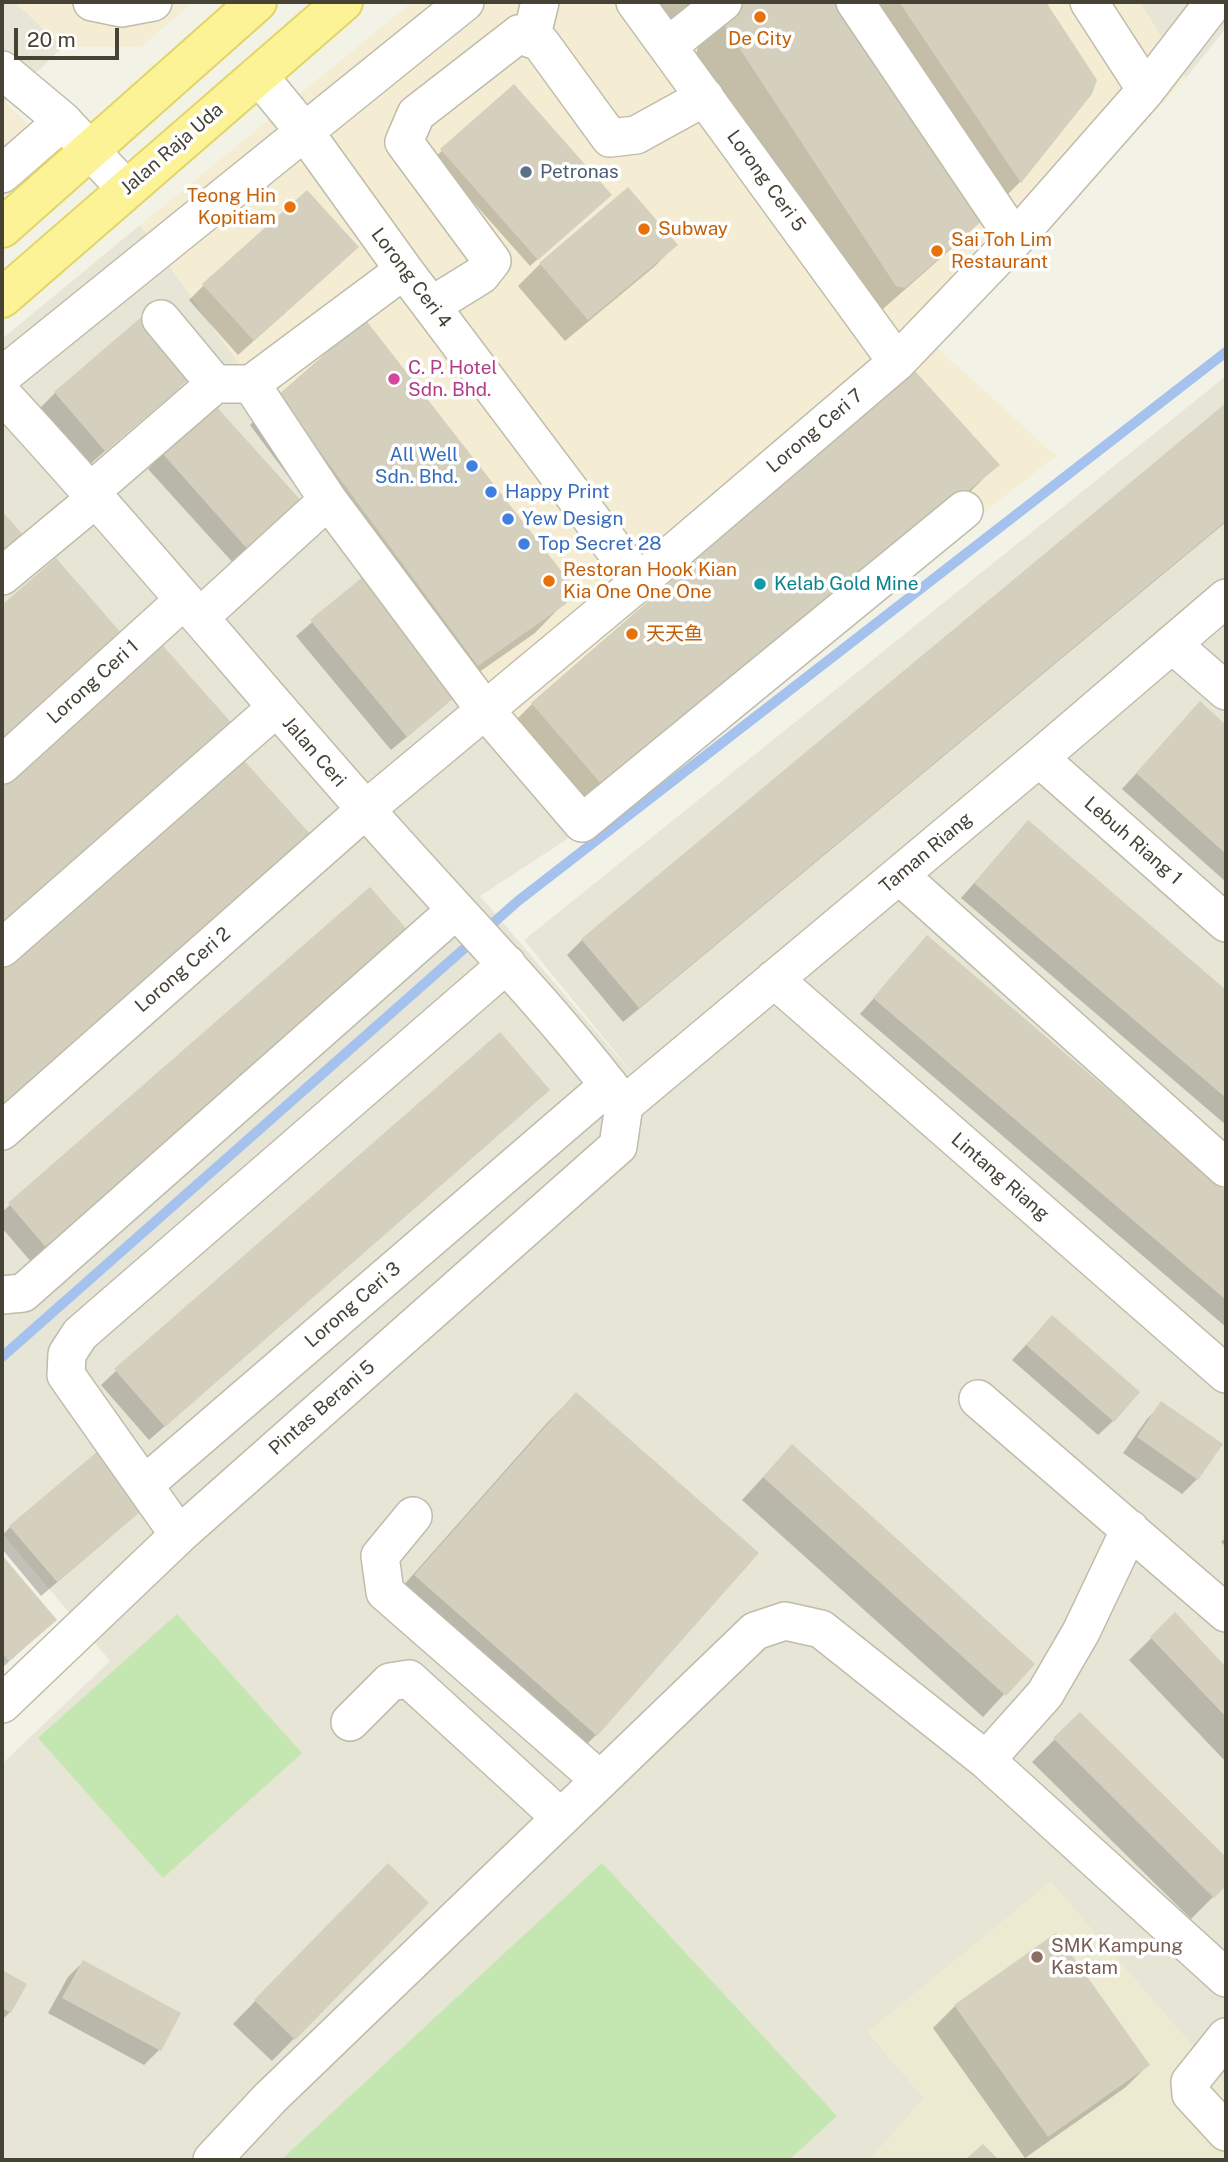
<!DOCTYPE html>
<html>
<head>
<meta charset="utf-8">
<style>
	body { margin:0 }
	#map { position:relative; width:1228px; height:2162px; overflow:hidden; background:#f3f2e7; font-family:"Public Sans",sans-serif }
	canvas { display:block }
	.frame { position:absolute; inset:0; border:4px solid #464336; pointer-events:none }
	.scale { position:absolute; left:14px; top:28px; width:105px; height:32px; box-sizing:border-box; border:4px solid #464336; border-top:0; padding-left:9px; font-size:21px; line-height:24px; white-space:nowrap; color:#464336; -webkit-text-stroke:5px #fff; paint-order:stroke }
</style>
</head>
<body>
<div id="map">
<canvas width="1228" height="2162"></canvas>
<div class="frame"></div>
<div class="scale">20 m</div>
</div>
<script>
const g = document.querySelector('canvas').getContext('2d');
g.lineJoin = 'round';
function paint(path, color) { g.fillStyle = color; g.fill(path, 'evenodd'); }
function trace(path, color, width, dash) { g.strokeStyle = color; g.lineWidth = width; g.lineCap = dash ? 'butt' : 'round'; g.setLineDash(dash || []); g.stroke(path); }
function drawText(font, color, halo, rows, align = 'center') {
  g.font = font + ' "Public Sans","Noto Sans SC",sans-serif'; g.lineWidth = 7; g.setLineDash([]); g.textBaseline = 'middle'; g.strokeStyle = halo; g.fillStyle = color; for (const [text, x, y, turn = 0] of rows) {
    g.save(); g.translate(x, y); g.rotate((+turn || 0) * Math.PI / 180); g.textAlign = isNaN(turn) ? turn : align; if (halo) g.strokeText(text, 0, 0); g.fillText(text, 0, 0); g.restore();
  }
}
const residential = new Path2D(`
	M 2,2 L 15,2 L 63,47 L 2,105 Z
	M 1140,2 L 1226,2 L 1226,28 L 1186,78 Z
	M 140,225 L 575,834 L 480,896 L 648,1092 L 524,940 L 1226,376 L 1226,2085 L 1051,1882 L 868,2032 L 924,2098 L 870,2160 L 2,2160 L 2,1764 L 110,1661 L 2,1533 L 2,339 Z`);
const commercial = new Path2D(`
	M 15,2 L 193,2 L 141,47 L 63,47 Z
	M 412,2 L 1140,2 L 1186,78 L 938,348 L 1056,456 L 575,834 L 140,225 Z
	M 2,100 L 41,136 L 2,171 Z`);
const education = new Path2D(`
	M 1051,1882 L 1226,2085 L 1226,2160 L 870,2160 L 924,2098 L 868,2031 Z`);
const green = new Path2D(`
	M 177,1614 L 302,1753 L 163,1878 L 38,1738 Z
	M 602,1863 L 837,2116 L 789,2160 L 281,2160 Z`);
const shadow = new Path2D(`
	M 648,2 L 699,2 L 666,29 Z
	M 744,2 L 844,2 L 989,213 L 960,241 L 875,316 L 868,314 L 696,55 L 698,46 Z
	M 851,2 L 1044,2 L 1095,80 L 1090,93 L 1020,182 L 992,210 Z
	M 513,86 L 602,201 L 530,266 L 434,158 Z
	M 627,189 L 676,245 L 654,267 L 565,341 L 518,286 L 540,264 Z
	M 342,262 L 238,355 L 189,300 L 204,285 Z
	M 180,387 L 90,464 L 40,408 L 55,393 Z
	M 279,396 L 564,603 L 535,633 L 455,689 L 458,692 L 443,707 L 391,750 L 296,636 L 364,578 L 250,425 Z
	M 1226,405 L 1226,522 L 623,1022 L 567,955 L 582,940 Z
	M 163,454 L 301,504 L 235,565 L 148,469 Z
	M 997,465 L 969,493 L 574,813 L 503,733 L 532,704 Z
	M 55,561 L 105,648 L 2,739 L 2,608 Z
	M 1200,704 L 1226,727 L 1226,882 L 1122,789 Z
	M 234,728 L 2,936 L 2,777 Z
	M 239,758 L 2,1110 L 2,968 Z
	M 1028,822 L 1226,992 L 1226,1125 L 961,898 Z
	M 370,890 L 33,1264 L 2,1228 L 2,1212 Z
	M 927,938 L 1226,1193 L 1226,1327 L 860,1014 Z
	M 533,1104 L 149,1440 L 101,1385 L 116,1371 Z
	M 1052,1317 L 1113,1421 L 1098,1435 L 1012,1360 Z
	M 576,1394 L 756,1553 L 596,1735 L 567,1764 L 387,1604 L 547,1423 Z
	M 1162,1404 L 1197,1479 L 1182,1494 L 1123,1453 L 1147,1419 Z
	M 792,1446 L 1032,1664 L 983,1717 L 742,1500 Z
	M 129,1521 L 41,1596 L 2,1549 L 2,1536 L 10,1527 Z
	M 1226,1537 L 1226,1547 L 1221,1542 Z
	M 2,1558 L 55,1620 L 2,1668 Z
	M 1175,1615 L 1226,1670 L 1226,1762 L 1129,1660 Z
	M 1080,1714 L 1226,1859 L 1226,1884 L 1191,1919 L 1032,1762 Z
	M 366,1887 L 427,1903 L 272,2061 L 233,2024 Z
	M 83,1962 L 179,2014 L 159,2050 L 144,2065 L 48,2013 L 68,1977 Z
	M 2,1972 L 25,1985 L 10,2012 L 2,2020 Z
	M 955,2006 L 1148,2065 L 1126,2087 L 1025,2158 L 933,2028 Z`);
const stream = new Path2D(`
	M 2,1357 L 518,901 L 1226,352`);
const building = new Path2D(`
	M 742,2 L 846,2 L 991,213 L 905,288 L 896,286 L 724,25 L 726,15 Z
	M 899,2 L 1046,2 L 1097,80 L 1092,94 L 1021,183 Z
	M 514,84 L 612,195 L 538,260 L 440,149 Z
	M 628,187 L 678,245 L 588,320 L 539,263 Z
	M 307,190 L 359,247 L 254,341 L 202,284 Z
	M 146,313 L 197,372 L 105,451 L 54,392 Z
	M 365,319 L 573,586 L 566,604 L 478,666 L 278,395 Z
	M 914,370 L 1000,465 L 603,786 L 531,703 Z
	M 1226,403 L 1226,521 L 639,1008 L 581,939 Z
	M 215,405 L 304,504 L 250,552 L 162,453 Z
	M 2,511 L 23,535 L 2,553 Z
	M 56,558 L 122,634 L 2,739 L 2,605 Z
	M 364,576 L 461,692 L 407,737 L 310,620 Z
	M 156,638 L 236,728 L 2,937 L 2,775 Z
	M 1200,701 L 1226,725 L 1226,854 L 1136,773 Z
	M 239,755 L 312,836 L 2,1111 L 2,966 Z
	M 1028,820 L 1226,990 L 1226,1098 L 974,883 Z
	M 370,887 L 411,934 L 49,1251 L 8,1203 Z
	M 927,935 L 1226,1191 L 1226,1300 L 873,998 Z
	M 500,1032 L 550,1090 L 165,1427 L 114,1369 Z
	M 1052,1315 L 1140,1392 L 1114,1422 L 1026,1345 Z
	M 576,1392 L 759,1553 L 597,1736 L 414,1575 Z
	M 1161,1401 L 1223,1444 L 1198,1480 L 1137,1437 Z
	M 792,1444 L 1035,1664 L 1006,1696 L 763,1477 Z
	M 98,1451 L 146,1507 L 57,1582 L 9,1526 Z
	M 2,1555 L 57,1620 L 9,1661 L 2,1652 Z
	M 1175,1612 L 1226,1667 L 1226,1717 L 1150,1637 Z
	M 1080,1712 L 1226,1857 L 1226,1886 L 1214,1898 L 1053,1738 Z
	M 388,1863 L 429,1903 L 295,2040 L 254,2000 Z
	M 1056,1933 L 1150,2065 L 1048,2137 L 954,2005 Z
	M 83,1960 L 181,2013 L 161,2051 L 62,1998 Z
	M 2,1970 L 27,1984 L 11,2013 L 2,2008 Z
	M 983,2144 L 999,2160 L 965,2160 Z`);
const minor = new Path2D(`
	M 92,2 L 121,8 L 153,2
	M 635,2 L 897,362
	M 855,2 L 1015,239
	M 1089,2 L 1146,90
	M 531,39 L 540,2
	M 668,46 L 723,2
	M 2,70 L 63,121 L 126,189
	M 258,75 L 304,131 L 404,270 L 639,582
	M 2,174 L 63,121
	M 431,306 L 481,275 L 492,261 L 404,142 L 416,114 L 519,34 L 540,42 L 610,138 L 636,135 L 705,97
	M 161,319 L 215,384 L 251,384 L 328,500 L 485,710 L 582,823 L 964,510
	M 2,376 L 465,2
	M 251,384 L 404,270
	M 2,394 C 125,527 240,667 360,803 C 448,904 543,998 624,1105
	M 89,493 L 215,384
	M 2,576 L 95,499
	M 200,617 L 328,500
	M 1172,644 L 1226,691
	M 1039,758 L 1226,923
	M 2,765 L 184,600
	M 899,875 L 1226,1168
	M 2,948 L 276,708
	M 774,979 L 1226,1374
	M 624,1105 L 1039,758 L 1226,598
	M 2,1131 L 365,810 L 639,582 L 897,362 L 1015,239 L 1146,90 L 1214,2
	M 2,1295 L 23,1293 L 456,910
	M 978,1399 L 1226,1613
	M 144,1485 L 609,1085
	M 413,1516 L 380,1556 L 385,1592 L 600,1780
	M 179,1535 L 66,1375 L 67,1354 L 80,1334 L 507,964
	M 2,1704 L 179,1535 L 618,1146 L 624,1105
	M 350,1722 L 390,1682 L 409,1679 L 561,1818
	M 986,1760 L 1045,1694 L 1081,1632 L 1130,1529
	M 1226,2037 L 1190,2082 L 1191,2094 L 1226,2132
	M 212,2160 L 270,2098 L 755,1631 L 785,1621 L 821,1629 L 986,1760 L 1226,1978`);
const major = new Path2D(`
	M 2,228 L 257,2
	M 2,298 L 343,2`);
const markers = [
	[760,17,7,"#e8710a"],
	[526,172,7,"#5c6f8a"],
	[290,207,7,"#e8710a"],
	[644,229,7,"#e8710a"],
	[937,251,7,"#e8710a"],
	[394,379,7,"#d1479c"],
	[472,466,7,"#3f7fe0"],
	[491,492,7,"#3f7fe0"],
	[508,519,7,"#3f7fe0"],
	[524,544,7,"#3f7fe0"],
	[549,581,7,"#e8710a"],
	[760,584,7,"#0f9aa8"],
	[632,634,7,"#e8710a"],
	[1037,1957,7,"#8d6e63"]
];
const foodNames = [
	["De City",760,39,"center"],
	["Teong Hin",276,196,"right"],
	["Kopitiam",276,218,"right"],
	["Subway",658,229],
	["Sai Toh Lim",951,240],
	["Restaurant",951,262],
	["Restoran Hook Kian",563,570],
	["Kia One One One",563,592],
	["天天鱼",646,634]
];
const streetNames = [
	["Jalan Raja Uda",172,149,-41],
	["Lorong Ceri 5",766,181,54],
	["Lorong Ceri 4",411,278,53],
	["Lorong Ceri 7",815,431,-40],
	["Lorong Ceri 1",93,682,-42],
	["Jalan Ceri",314,752,49],
	["Lebuh Riang 1",1133,841,41],
	["Taman Riang",926,853,-40],
	["Lorong Ceri 2",183,970,-41],
	["Lintang Riang",1000,1177,41],
	["Lorong Ceri 3",353,1305,-41],
	["Pintas Berani 5",322,1408,-41]
];
const serviceNames = [
	["Petronas",540,172]
];
const hotelNames = [
	["C. P. Hotel",408,368],
	["Sdn. Bhd.",408,390]
];
const shopNames = [
	["All Well",458,455,"right"],
	["Sdn. Bhd.",458,477,"right"],
	["Happy Print",505,492],
	["Yew Design",522,519],
	["Top Secret 28",538,544]
];
const cultureNames = [
	["Kelab Gold Mine",774,584]
];
const educationNames = [
	["SMK Kampung",1051,1946],
	["Kastam",1051,1968]
];
paint(residential, '#e7e5d5');
paint(commercial, '#f5edd3');
paint(education, '#ecead1');
paint(green, '#c4e7b1');
paint(shadow, '#0003');
trace(stream, '#a5c2ef', 10);
paint(building, '#d5d0bd');
trace(minor, '#bfbcaa', 40);
trace(major, '#e2d567', 42);
trace(minor, '#fff', 37);
trace(major, '#fcf397', 38);
for (const [x, y, r, color] of markers) { const dot = new Path2D(); dot.arc(x, y, r, 0, 2 * Math.PI); g.fillStyle = color; g.fill(dot); trace(dot, '#fff', 2.5); }
drawText('19px', '#c56008', '#fff', foodNames, 'left');
drawText('19px', '#464336', '#fff', streetNames);
drawText('19px', '#4e5e75', '#fff', serviceNames, 'left');
drawText('19px', '#b23c85', '#fff', hotelNames, 'left');
drawText('19px', '#366cbe', '#fff', shopNames, 'left');
drawText('19px', '#0d838f', '#fff', cultureNames, 'left');
drawText('19px', '#785e54', '#fff', educationNames, 'left');
</script>
</body>
</html>
